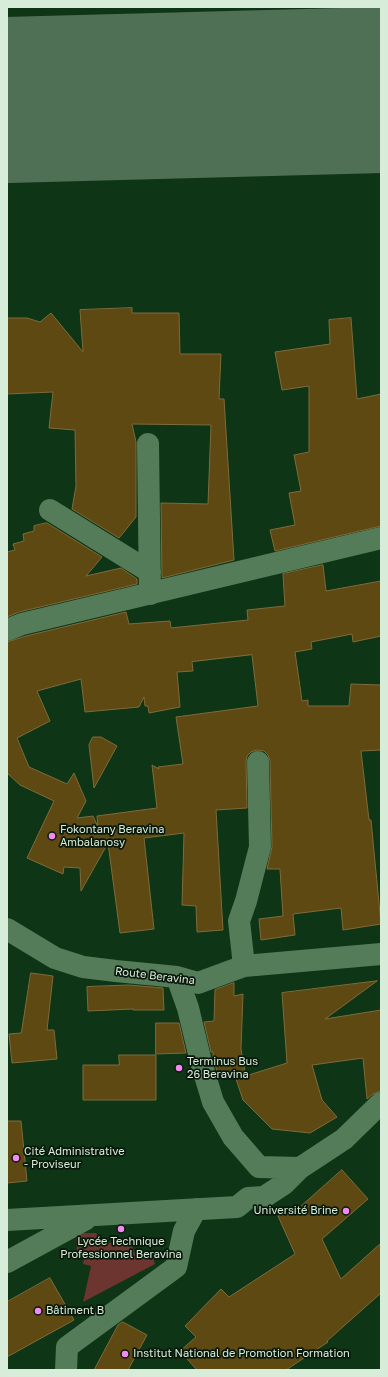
<!DOCTYPE html>
<html>
<head>
<meta charset="utf-8">
<style>
	body { margin:0 }
	#map { position:relative; width:388px; height:1377px; overflow:hidden; background:#0e3516; font-family:"Golos Text",sans-serif }
	canvas { display:block }
	.frame { position:absolute; inset:0; border:8px solid #d7ecd9; pointer-events:none }
</style>
</head>
<body>
<div id="map">
<canvas width="388" height="1377"></canvas>
<div class="frame"></div>
</div>
<script>
const g = document.querySelector('canvas').getContext('2d');
g.lineJoin = 'round';
function paint(path, color) { g.fillStyle = color; g.fill(path, 'evenodd'); }
function trace(path, color, width, dash) { g.strokeStyle = color; g.lineWidth = width; g.lineCap = dash ? 'butt' : 'round'; g.setLineDash(dash || []); g.stroke(path); }
function drawText(font, color, halo, rows, align = 'center') {
  g.font = font + ' "Golos Text",sans-serif'; g.lineWidth = 3.5; g.setLineDash([]); g.textBaseline = 'middle'; g.strokeStyle = halo; g.fillStyle = color; for (const [text, x, y, turn = 0] of rows) {
    g.save(); g.translate(x, y); g.rotate((+turn || 0) * Math.PI / 180); g.textAlign = isNaN(turn) ? turn : align; if (halo) g.strokeText(text, 0, 0); g.fillText(text, 0, 0); g.restore();
  }
}
const green = new Path2D(`
	M 76,1233 L 96,1233 L 102,1243 L 130,1242 L 137,1258 L 152,1254 L 155,1264 L 83,1302 L 91,1266 L 83,1264 L 85,1254 L 77,1251 Z`);
const runway = new Path2D(`
	M 7,100 L 381,90`);
const building = new Path2D(`
	M 132,308 L 132,313 L 179,313 L 180,354 L 221,354 L 219,399 L 224,399 L 234,560 L 162,578 L 161,503 L 208,504 L 211,425 L 132,424 L 136,442 L 136,517 L 119,538 L 72,509 L 76,486 L 75,430 L 49,428 L 53,392 L 7,394 L 7,318 L 27,318 L 40,322 L 51,313 L 83,352 L 80,310 Z
	M 351,318 L 357,399 L 381,394 L 381,526 L 275,551 L 270,530 L 295,525 L 289,493 L 301,491 L 294,455 L 309,452 L 309,386 L 282,390 L 275,352 L 330,344 L 329,320 Z
	M 47,523 L 102,557 L 86,576 L 121,568 L 137,579 L 137,584 L 19,612 L 7,617 L 7,552 L 15,550 L 13,544 L 24,541 L 23,534 L 34,531 L 34,526 Z
	M 323,565 L 326,591 L 381,581 L 381,636 L 353,642 L 352,634 L 311,642 L 312,649 L 295,652 L 302,701 L 308,700 L 308,706 L 349,706 L 351,684 L 381,685 L 381,750 L 361,751 L 369,820 L 371,820 L 381,924 L 343,930 L 341,908 L 293,914 L 295,935 L 261,940 L 259,919 L 283,916 L 280,869 L 267,869 L 272,847 L 270,761 L 268,755 L 264,751 L 257,750 L 251,752 L 247,756 L 246,762 L 247,808 L 216,810 L 223,930 L 197,932 L 196,906 L 182,905 L 184,833 L 144,838 L 154,929 L 120,933 L 108,843 L 81,891 L 80,868 L 64,867 L 63,874 L 27,858 L 54,801 L 20,785 L 7,773 L 7,642 L 26,636 L 126,612 L 129,624 L 170,621 L 171,628 L 248,620 L 247,610 L 285,606 L 283,574 ZM 252,655 L 258,706 L 176,717 L 183,764 L 158,767 L 159,769 L 152,765 L 157,808 L 97,816 L 98,827 L 93,816 L 77,818 L 86,801 L 74,773 L 67,784 L 29,767 L 17,738 L 50,721 L 37,691 L 81,679 L 85,712 L 139,707 L 144,697 L 145,706 L 148,706 L 149,713 L 180,707 L 177,672 L 193,671 L 192,662 Z
	M 93,737 L 101,737 L 117,746 L 94,788 L 89,745 Z
	M 31,973 L 53,976 L 47,1030 L 54,1030 L 57,1059 L 12,1063 L 9,1034 L 21,1033 Z
	M 377,981 L 325,1019 L 381,1010 L 381,1091 L 373,1094 L 367,1099 L 363,1058 L 312,1065 L 322,1100 L 337,1117 L 310,1133 L 272,1129 L 243,1100 L 236,1079 L 287,1063 L 282,993 Z
	M 234,983 L 234,996 L 243,994 L 241,1049 L 245,1072 L 218,1074 L 213,1059 L 213,1052 L 211,1052 L 204,1022 L 214,1021 L 215,990 Z
	M 129,985 L 163,988 L 164,1010 L 133,1010 L 133,1009 L 88,1011 L 87,987 Z
	M 156,1023 L 179,1023 L 186,1053 L 156,1054 Z
	M 119,1055 L 156,1055 L 156,1100 L 83,1100 L 83,1065 L 119,1065 Z
	M 7,1121 L 21,1121 L 27,1181 L 7,1183 Z
	M 342,1170 L 368,1199 L 322,1239 L 341,1279 L 381,1243 L 381,1293 L 327,1341 L 328,1342 L 286,1370 L 197,1370 L 180,1351 L 196,1337 L 185,1326 L 221,1289 L 229,1297 L 295,1254 L 278,1216 L 301,1206 Z
	M 50,1278 L 74,1320 L 7,1357 L 7,1302 Z
	M 123,1322 L 147,1335 L 128,1370 L 94,1370 L 118,1325 Z`);
const minor = new Path2D(`
	M 148,444 L 150,594
	M 50,510 L 150,572
	M 7,630 L 22,624 L 381,538
	M 7,929 L 55,958 L 83,967 L 116,971 L 177,977 L 198,983 L 244,966 L 381,954
	M 244,966 L 239,921 L 246,901 L 260,847 L 258,762
	M 177,977 L 188,1008 L 201,1062 L 213,1102 L 233,1137 L 259,1167 L 300,1168 L 344,1139 L 381,1103
	M 7,1220 L 237,1207 L 248,1198 L 264,1197 L 284,1184 L 300,1168
	M 7,1262 L 86,1219
	M 66,1370 L 67,1347 L 176,1267 L 184,1231 L 196,1209`);
const markers = [
	[52,836,4,"#f38af2"],
	[179,1068,4,"#f38af2"],
	[16,1158,4,"#f38af2"],
	[346,1211,4,"#f38af2"],
	[121,1229,4,"#f38af2"],
	[38,1311,4,"#f38af2"],
	[125,1354,4,"#f38af2"]
];
const poiNames = [
	["Fokontany Beravina",60,830],
	["Ambalanosy",60,843],
	["Terminus Bus",187,1062],
	["26 Beravina",187,1075],
	["Cité Administrative",24,1152],
	["- Proviseur",24,1165],
	["Université Brine",338,1211,"right"],
	["Lycée Technique",121,1242,"center"],
	["Professionnel Beravina",121,1255,"center"],
	["Bâtiment B",46,1311],
	["Institut National de Promotion Formation",133,1354]
];
const streetNames = [
	["Route Beravina",155,976,7]
];
paint(green, '#6c352f');
trace(runway, '#507056', 166);
paint(building, '#5e4912');
trace(building, '#7e6b3c', 1);
trace(minor, '#547c59', 22);
for (const [x, y, r, color] of markers) { const dot = new Path2D(); dot.arc(x, y, r, 0, 2 * Math.PI); g.fillStyle = color; g.fill(dot); trace(dot, '#09180b', 1.5); }
drawText('11px', '#d7ecd9', '#09180b', poiNames, 'left');
drawText('11px', '#d7ecd9', '#09180b', streetNames);
</script>
</body>
</html>
